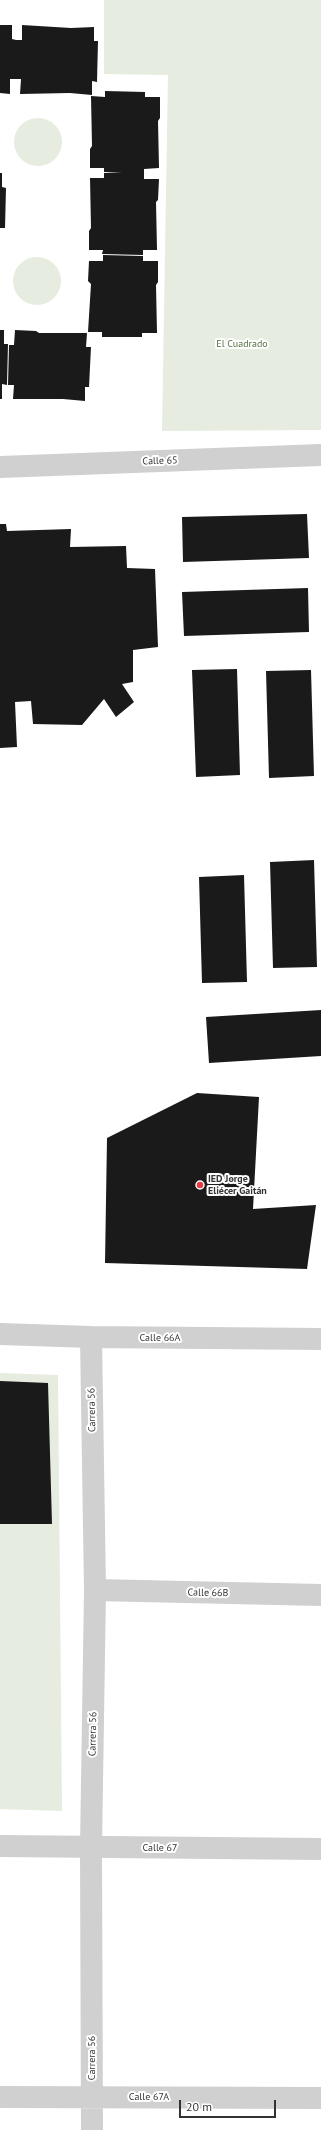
<!DOCTYPE html>
<html>
<head>
<meta charset="utf-8">
<style>
	body { margin:0 }
	#map { position:relative; width:321px; height:2130px; overflow:hidden; background:#fff; font-family:"PT Sans",sans-serif }
	canvas { display:block }
	.scale { position:absolute; left:179px; top:2100px; width:97px; height:18px; box-sizing:border-box; border:2px solid #333; border-top:0; padding-left:5px; font-size:12px; line-height:14px; white-space:nowrap; color:#333; -webkit-text-stroke:3px #fff; paint-order:stroke }
</style>
</head>
<body>
<div id="map">
<canvas width="321" height="2130"></canvas>
<div class="scale">20 m</div>
</div>
<script>
const g = document.querySelector('canvas').getContext('2d');
g.lineJoin = 'round';
function paint(path, color) { g.fillStyle = color; g.fill(path, 'evenodd'); }
function trace(path, color, width, dash) { g.strokeStyle = color; g.lineWidth = width; g.lineCap = dash ? 'butt' : 'round'; g.setLineDash(dash || []); g.stroke(path); }
function drawText(font, color, halo, rows, align = 'center') {
  g.font = font + ' "PT Sans",sans-serif'; g.lineWidth = 4; g.setLineDash([]); g.textBaseline = 'middle'; g.strokeStyle = halo; g.fillStyle = color; for (const [text, x, y, turn = 0] of rows) {
    g.save(); g.translate(x, y); g.rotate((+turn || 0) * Math.PI / 180); g.textAlign = isNaN(turn) ? turn : align; if (halo) g.strokeText(text, 0, 0); g.fillText(text, 0, 0); g.restore();
  }
}
const green = new Path2D(`
	M 104,0 L 321,0 L 321,430 L 162,431 L 168,75 L 104,74 Z
	M14 142a24 24 0 1 1 48 0a24 24 0 1 1-48 0Z
	M13 281a24 24 0 1 1 48 0a24 24 0 1 1-48 0Z
	M 0,1373 L 58,1375 L 62,1811 L 0,1809 Z`);
const building = new Path2D(`
	M 0,25 L 12,25 L 12,39 L 16,40 L 22,40 L 22,25 L 71,28 L 94,27 L 94,41 L 98,41 L 97,82 L 92,81 L 92,95 L 70,93 L 20,94 L 21,79 L 15,79 L 15,61 L 15,79 L 10,79 L 10,94 L 0,93 Z
	M 105,91 L 145,92 L 145,97 L 160,97 L 160,118 L 158,121 L 159,168 L 144,169 L 144,179 L 159,179 L 158,200 L 156,202 L 157,250 L 143,250 L 143,255 L 102,254 L 103,250 L 89,250 L 89,231 L 91,228 L 90,178 L 104,178 L 104,173 L 122,173 L 104,172 L 104,168 L 90,168 L 90,149 L 92,146 L 91,96 L 105,97 Z
	M 0,173 L 2,173 L 2,187 L 6,188 L 5,228 L 0,228 Z
	M 103,255 L 143,256 L 143,261 L 158,261 L 158,282 L 156,285 L 157,333 L 142,333 L 142,337 L 102,337 L 102,332 L 88,332 L 91,284 L 88,281 L 89,261 L 103,261 Z
	M 0,330 L 4,330 L 4,344 L 8,344 L 7,385 L 2,384 L 2,399 L 0,399 Z
	M 15,330 L 36,331 L 39,333 L 87,333 L 86,347 L 91,347 L 89,387 L 85,387 L 85,401 L 63,399 L 13,399 L 14,385 L 8,385 L 9,345 L 14,345 Z
	M 307,514 L 309,558 L 183,562 L 182,517 Z
	M 0,524 L 6,524 L 7,531 L 71,529 L 70,547 L 126,546 L 127,568 L 155,569 L 158,647 L 133,650 L 133,682 L 122,684 L 134,702 L 116,717 L 104,699 L 82,725 L 33,724 L 31,701 L 15,702 L 17,747 L 0,748 Z
	M 308,588 L 309,632 L 184,636 L 182,592 Z
	M 237,669 L 240,775 L 196,777 L 192,670 Z
	M 311,670 L 314,776 L 269,778 L 266,671 Z
	M 314,860 L 317,967 L 273,968 L 270,862 Z
	M 244,875 L 247,982 L 202,983 L 199,877 Z
	M 321,1010 L 321,1056 L 209,1063 L 206,1017 Z
	M 197,1093 L 259,1097 L 253,1209 L 316,1205 L 307,1269 L 105,1263 L 107,1138 Z
	M 0,1381 L 48,1383 L 52,1524 L 0,1524 Z`);
const minor = new Path2D(`
	M 0,467 L 321,455
	M 0,1334 L 91,1337 L 321,1339
	M 91,1337 L 95,1590 L 91,1847 L 92,2130
	M 95,1590 L 321,1595
	M 0,1846 L 321,1849
	M 0,2097 L 321,2098`);
const markers = [
	[200,1185,4,"#e63946"]
];
const parkNames = [
	["El Cuadrado",242,344]
];
const streetNames = [
	["Calle 65",160,461,-2],
	["Calle 66A",160,1338],
	["Carrera 56",92,1410,-91],
	["Calle 66B",208,1593,1],
	["Carrera 56",93,1734,-89],
	["Calle 67",160,1848],
	["Carrera 56",92,2058,-90],
	["Calle 67A",149,2097]
];
const poiNames = [
	["IED Jorge",208,1179],
	["Eliécer Gaitán",208,1191]
];
paint(green, '#e6ecdf');
paint(building, '#1a1a1a');
trace(minor, '#d0d0d0', 22);
for (const [x, y, r, color] of markers) { const dot = new Path2D(); dot.arc(x, y, r, 0, 2 * Math.PI); g.fillStyle = color; g.fill(dot); trace(dot, '#fff', 1.5); }
drawText('10px', '#56703f', '#fff', parkNames);
drawText('10px', '#333', '#fff', streetNames);
drawText('bold 10px', '#333', '#fff', poiNames, 'left');
</script>
</body>
</html>
